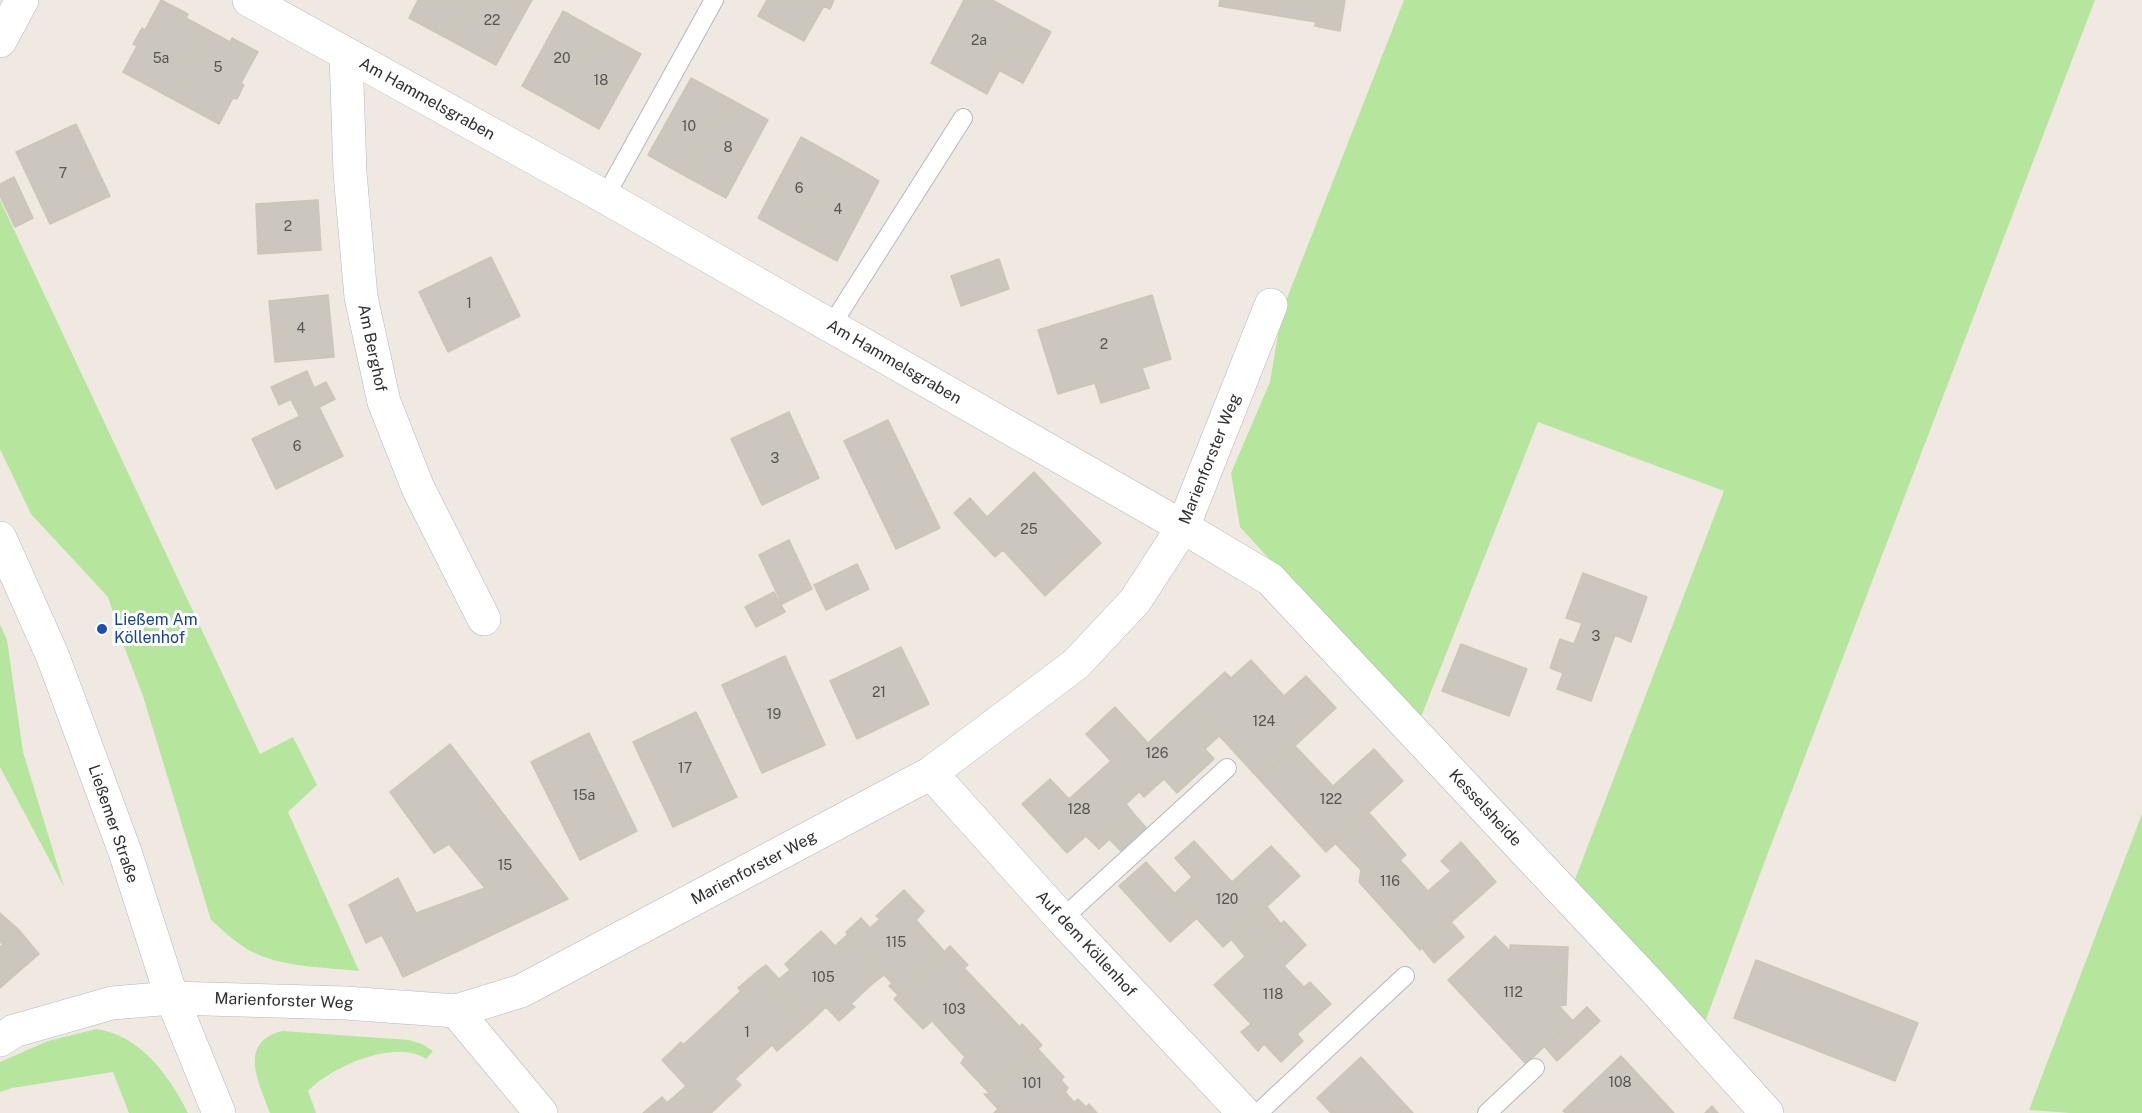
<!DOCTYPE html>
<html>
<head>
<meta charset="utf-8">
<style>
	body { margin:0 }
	canvas { display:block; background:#efe9e1 }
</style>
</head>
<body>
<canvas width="2142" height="1113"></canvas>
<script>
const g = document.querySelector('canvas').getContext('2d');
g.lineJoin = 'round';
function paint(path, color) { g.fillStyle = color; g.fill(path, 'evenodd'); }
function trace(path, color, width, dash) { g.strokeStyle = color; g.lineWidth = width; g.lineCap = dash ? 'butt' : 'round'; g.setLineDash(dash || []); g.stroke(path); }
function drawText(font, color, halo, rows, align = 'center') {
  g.font = font + ' "Public Sans",sans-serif'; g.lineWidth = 6; g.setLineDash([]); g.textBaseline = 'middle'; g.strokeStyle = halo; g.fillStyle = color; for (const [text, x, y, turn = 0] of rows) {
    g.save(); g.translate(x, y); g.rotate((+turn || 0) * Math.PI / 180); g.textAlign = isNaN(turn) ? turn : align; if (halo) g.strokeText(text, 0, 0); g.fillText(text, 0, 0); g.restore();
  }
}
const green = new Path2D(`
	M 1404,0 L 2095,0 L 1766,858 L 1705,1022 L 1574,882 L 1724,491 L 1538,422 L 1419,722 L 1240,527 L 1231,473 L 1270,382 L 1282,311 Z
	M 0,200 L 260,754 L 293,737 L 317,785 L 288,812 L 359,971 C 326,967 288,968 257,954 C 240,947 225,932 211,920 L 143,696 L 125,649 L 108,597 L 31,514 L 0,449 Z
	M 0,624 L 7,640 L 23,752 L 64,887 L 0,767 Z
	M 2142,814 L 2142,1113 L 2071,1113 L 2029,1110 Z
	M 96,1029 C 140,1035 169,1075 188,1113 L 129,1113 L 113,1072 L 12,1088 L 0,1092 L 0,1062 L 48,1041 Z
	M 282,1031 L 409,1040 L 422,1044 L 433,1051 L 426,1059 C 396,1038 331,1067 308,1091 L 316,1113 L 270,1113 C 259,1082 237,1043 282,1031 Z`);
const building = new Path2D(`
	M 161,0 L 188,14 L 186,18 L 208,30 L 171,98 L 123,72 L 137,46 L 133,44 L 142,28 L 145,30 Z
	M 418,0 L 475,0 L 452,41 L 409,18 Z
	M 475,0 L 532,0 L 496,65 L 452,41 Z
	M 767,0 L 834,0 L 830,9 L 824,6 L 804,41 L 758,16 Z
	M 964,0 L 992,0 L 1027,19 L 987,94 L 931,63 Z
	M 1220,0 L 1320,0 L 1316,22 L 1219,6 Z
	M 1320,0 L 1345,0 L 1340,31 L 1315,26 Z
	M 563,11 L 602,33 L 560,107 L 522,86 Z
	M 1027,19 L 1051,32 L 1023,83 L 999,70 Z
	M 208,30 L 230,42 L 232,38 L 258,52 L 241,83 L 244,85 L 237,99 L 233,98 L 219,124 L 171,98 Z
	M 602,33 L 641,54 L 599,129 L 560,107 Z
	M 691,78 L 730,99 L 687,177 L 648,155 Z
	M 730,99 L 768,120 L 726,198 L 687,177 Z
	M 76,124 L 110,196 L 50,224 L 16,152 Z
	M 801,137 L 841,159 L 796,239 L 758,218 Z
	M 841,159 L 879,181 L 837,261 L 796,239 Z
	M 14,177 L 33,218 L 15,227 L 0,196 L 0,184 Z
	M 318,200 L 321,250 L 258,254 L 256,204 Z
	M 491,257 L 520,316 L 448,352 L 419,292 Z
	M 999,259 L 1009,289 L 961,306 L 951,276 Z
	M 328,295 L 334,357 L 275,362 L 269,301 Z
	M 1152,295 L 1171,359 L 1142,368 L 1149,388 L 1101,403 L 1095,383 L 1058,394 L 1038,330 Z
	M 307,371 L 314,388 L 279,405 L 271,387 Z
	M 326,382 L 335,399 L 300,417 L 291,400 Z
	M 319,407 L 343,456 L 276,489 L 252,439 Z
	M 789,412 L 819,478 L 762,505 L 731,439 Z
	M 888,420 L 940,528 L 896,549 L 844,441 Z
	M 1034,472 L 1101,543 L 1045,596 L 1003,550 L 995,557 L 954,513 L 970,498 L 987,517 Z
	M 789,540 L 812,589 L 782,604 L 759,555 Z
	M 857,564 L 869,589 L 826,610 L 814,585 Z
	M 1583,573 L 1647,597 L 1631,642 L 1615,635 L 1591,701 L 1557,689 L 1563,673 L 1550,668 L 1560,639 L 1574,644 L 1582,623 L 1566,618 Z
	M 774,592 L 785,612 L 756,627 L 745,607 Z
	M 1461,644 L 1527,669 L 1509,716 L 1442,691 Z
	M 901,647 L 929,704 L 857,739 L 830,681 Z
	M 785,656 L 825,745 L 762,773 L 722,685 Z
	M 1251,660 L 1284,696 L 1306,676 L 1336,708 L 1259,779 L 1190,704 L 1225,672 L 1231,678 Z
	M 1190,704 L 1219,736 L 1205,749 L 1214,759 L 1177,793 L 1164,779 L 1144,797 L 1086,734 L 1115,707 L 1148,743 Z
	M 696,712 L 737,797 L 673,827 L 633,742 Z
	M 589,733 L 637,831 L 580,860 L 531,762 Z
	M 450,744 L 568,899 L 403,977 L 382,935 L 366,943 L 349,905 L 398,878 L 416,913 L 485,888 L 449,844 L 434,853 L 390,792 Z
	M 1295,746 L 1333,786 L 1374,749 L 1403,781 L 1326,852 L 1259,779 Z
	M 1111,761 L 1139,792 L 1126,804 L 1135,815 L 1099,849 L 1086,836 L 1067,853 L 1022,804 L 1050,779 L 1069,799 Z
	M 1369,813 L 1406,855 L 1400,860 L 1428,891 L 1451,871 L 1441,861 L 1461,842 L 1496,882 L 1420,950 L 1359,882 L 1361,870 L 1336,844 Z
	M 1135,815 L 1148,830 L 1123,853 L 1110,840 Z
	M 1194,841 L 1232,882 L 1271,846 L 1300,876 L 1223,947 L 1174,894 L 1192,877 L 1175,858 Z
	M 1146,862 L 1197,918 L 1170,942 L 1119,886 Z
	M 904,890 L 924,911 L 916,920 L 944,951 L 898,995 L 889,986 L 892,983 L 884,975 L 871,985 L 864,977 L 877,965 L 846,932 L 861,918 L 870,928 L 880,919 L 876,916 Z
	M 1267,907 L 1281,924 L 1245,956 L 1231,939 Z
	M 0,913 L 19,930 L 3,944 L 0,942 Z
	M 1284,921 L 1306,945 L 1284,966 L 1304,987 L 1310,982 L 1331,1004 L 1297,1034 L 1303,1041 L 1281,1062 L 1264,1044 L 1258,1051 L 1241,1032 L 1251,1024 L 1214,985 Z
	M 1451,922 L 1464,937 L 1434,963 L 1422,948 Z
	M 19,930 L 39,954 L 0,988 L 0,947 Z
	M 821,931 L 835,946 L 848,934 L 877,965 L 864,977 L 871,985 L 851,1004 L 855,1007 L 839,1021 L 826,1007 L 808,1024 L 759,970 L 766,965 L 779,979 L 790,970 L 785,964 Z
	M 1495,936 L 1510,951 L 1510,945 L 1568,947 L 1566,1005 L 1559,1006 L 1572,1020 L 1526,1064 L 1448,980 Z
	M 950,946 L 968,965 L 964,968 L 1020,1027 L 1022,1024 L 1042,1045 L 990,1094 L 961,1063 L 965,1057 L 932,1021 L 923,1029 L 894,999 Z
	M 1756,960 L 1918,1023 L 1895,1081 L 1734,1018 Z
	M 759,970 L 808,1024 L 777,1051 L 772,1045 L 735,1079 L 741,1085 L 711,1113 L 662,1060 L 681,1042 L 683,1045 L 741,991 L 738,988 Z
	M 1587,1007 L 1600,1021 L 1557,1061 L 1545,1047 Z
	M 1038,1049 L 1064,1077 L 1061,1080 L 1068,1088 L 1065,1092 L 1074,1102 L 1078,1099 L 1086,1107 L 1089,1104 L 1097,1113 L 994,1113 L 998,1109 L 984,1094 L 990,1094 Z
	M 1621,1056 L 1674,1113 L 1566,1113 L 1563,1111 Z
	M 1361,1057 L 1413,1113 L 1331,1113 L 1317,1098 Z
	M 686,1086 L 712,1113 L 643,1113 L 662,1097 L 667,1103 Z
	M 1712,1106 L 1718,1113 L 1705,1113 Z`);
const lane = new Path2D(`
	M 605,197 L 714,0
	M 831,326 L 963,118
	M 1062,919 L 1227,768
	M 1258,1113 L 1405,976
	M 1487,1113 L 1535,1068`);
const street = new Path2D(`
	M 249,0 L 605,197 L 1183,527 L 1270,579 L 1648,982 L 1767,1113
	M 0,41 L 22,0
	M 346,55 L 350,173 L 361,297 L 384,402 L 418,488 L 484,619
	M 931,773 L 1062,919 L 1244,1113
	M 456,1011 L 541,1113
	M 0,1040 L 14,1031 L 112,1003 L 172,998 L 345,1003 L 456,1011 L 521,991 L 931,773 L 1076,664 L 1135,601 L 1183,527 L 1271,305`);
const secondary = new Path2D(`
	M 0,538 L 53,657 L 125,852 L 172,998 L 219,1113`);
const markers = [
	[102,629,6,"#1a4fb4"]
];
const numberNames = [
	["22",492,21],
	["2a",979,41],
	["5a",161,59],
	["20",562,59],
	["5",218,68],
	["18",601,81],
	["10",689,127],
	["8",728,148],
	["7",63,174],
	["6",799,189],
	["4",838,210],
	["2",288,227],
	["1",469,304],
	["4",301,329],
	["2",1104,345],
	["6",297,447],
	["3",775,459],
	["25",1029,530],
	["3",1596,637],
	["21",879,693],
	["19",774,715],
	["124",1264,722],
	["126",1157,754],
	["17",685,769],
	["15a",584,796],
	["122",1331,800],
	["128",1079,810],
	["15",505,866],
	["116",1390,882],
	["120",1227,900],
	["115",896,943],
	["105",823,978],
	["112",1513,993],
	["118",1273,995],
	["103",954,1010],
	["1",747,1033],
	["108",1620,1083],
	["101",1032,1084]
];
const streetNames = [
	["Am Hammelsgraben",427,99,29],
	["Am Berghof",372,348,78],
	["Am Hammelsgraben",894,362,30],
	["Marienforster Weg",1210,459,-68],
	["Kesselsheide",1485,808,47],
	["Ließemer Straße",113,824,71],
	["Marienforster Weg",754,868,-28],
	["Auf dem Köllenhof",1086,944,47],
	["Marienforster Weg",284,1001,2]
];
const transitNames = [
	["Ließem Am",114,620],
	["Köllenhof",114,638]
];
paint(green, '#b6e59e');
paint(building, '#cbc7bf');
trace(building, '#cbc5ba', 1.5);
trace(lane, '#b4b7c1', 20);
trace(street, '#b4b7c1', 34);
trace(secondary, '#b4b7c1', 34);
trace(lane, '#fff', 18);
trace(street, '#fff', 33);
trace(secondary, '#fff', 33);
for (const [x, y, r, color] of markers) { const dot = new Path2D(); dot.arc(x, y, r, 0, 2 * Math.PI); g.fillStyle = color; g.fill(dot); trace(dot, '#fff', 2); }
drawText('14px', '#555452', null, numberNames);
drawText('16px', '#2e2e2e', '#fff', streetNames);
drawText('16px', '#164399', '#fff', transitNames, 'left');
</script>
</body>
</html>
